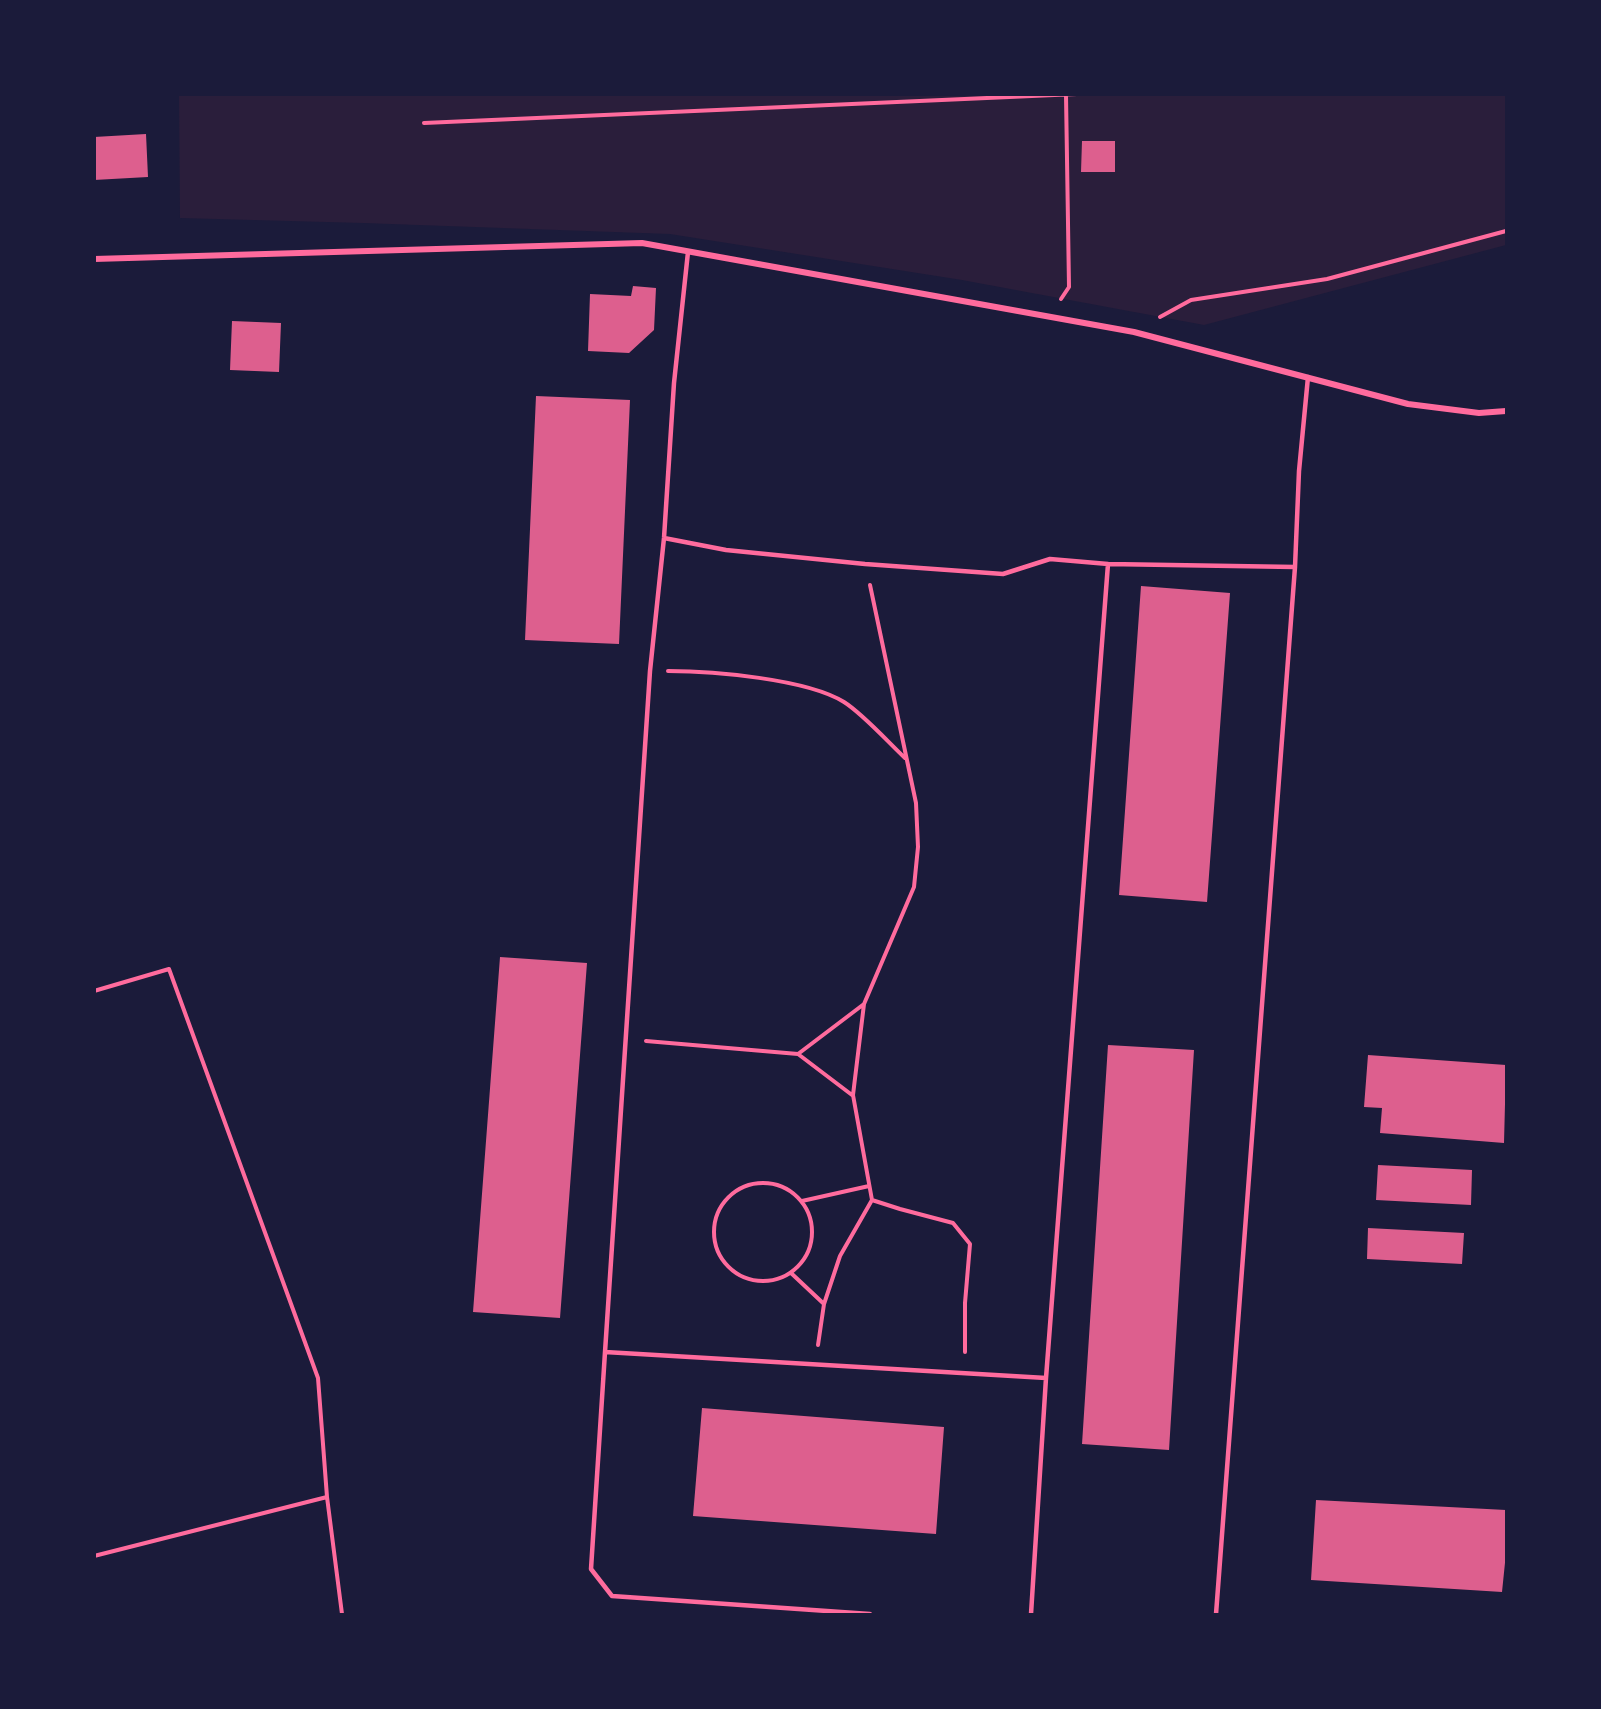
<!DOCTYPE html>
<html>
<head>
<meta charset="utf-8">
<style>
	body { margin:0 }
	#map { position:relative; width:1601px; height:1709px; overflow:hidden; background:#1b1b3a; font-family:"Nunito Sans",sans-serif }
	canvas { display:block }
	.frame { position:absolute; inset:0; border:96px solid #1b1b3a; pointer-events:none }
</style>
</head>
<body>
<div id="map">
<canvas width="1601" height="1709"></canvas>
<div class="frame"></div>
</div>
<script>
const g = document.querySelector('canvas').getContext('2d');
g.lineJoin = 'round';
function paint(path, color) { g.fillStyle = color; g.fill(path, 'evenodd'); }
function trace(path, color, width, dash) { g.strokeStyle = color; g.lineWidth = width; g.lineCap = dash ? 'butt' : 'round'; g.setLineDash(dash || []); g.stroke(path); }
const green = new Path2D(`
	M 179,95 L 1506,95 L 1506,245 L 1204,325 L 962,280 L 670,234 L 363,223 L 180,218 Z`);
const building = new Path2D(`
	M 146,134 L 148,177 L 94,180 L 94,137 Z
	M 1082,141 L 1115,141 L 1115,172 L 1081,172 Z
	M 633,286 L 656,288 L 654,330 L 629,353 L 588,351 L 590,294 L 631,296 Z
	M 232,321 L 281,323 L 279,372 L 230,370 Z
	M 536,396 L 630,400 L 619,644 L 525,640 Z
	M 1141,586 L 1230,593 L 1207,902 L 1119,895 Z
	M 500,957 L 587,963 L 560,1318 L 473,1312 Z
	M 1108,1045 L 1194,1050 L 1169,1450 L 1082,1444 Z
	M 1368,1055 L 1506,1065 L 1504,1143 L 1380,1133 L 1382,1108 L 1364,1107 Z
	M 1378,1165 L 1472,1170 L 1471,1205 L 1376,1200 Z
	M 1368,1228 L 1464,1233 L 1462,1264 L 1367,1259 Z
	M 702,1408 L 944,1427 L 936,1534 L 693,1516 Z
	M 1316,1500 L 1506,1510 L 1506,1553 L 1502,1592 L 1311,1580 Z`);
const path = new Path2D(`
	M 424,123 L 1077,94
	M 1061,299 L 1069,287 L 1066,95
	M 1160,317 L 1191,300 L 1327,279 L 1506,231
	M 870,585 L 916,803 L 918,847 L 914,887 L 864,1004 L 853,1095 L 872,1200
	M 668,671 C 713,671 807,679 844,702 C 863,714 888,742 905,758
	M 94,991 L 169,969 L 318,1378 L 327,1497
	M 646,1041 L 798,1054 L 852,1095
	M 798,1054 L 864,1004
	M714 1232a49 49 0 1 1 98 0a49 49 0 1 1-98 0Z
	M 802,1201 L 869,1186
	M 791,1273 L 824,1304
	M 818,1345 L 824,1304 L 840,1256 L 872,1200 L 900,1209 L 953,1223 L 970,1244 L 965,1303 L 965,1352
	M 94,1556 L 327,1497 L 342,1614`);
const service = new Path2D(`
	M 664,538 L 726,550 L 865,564 L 1003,574 L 1050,559 L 1108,564 L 1046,1378 L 605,1352 L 650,671 L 664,538 L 674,383 L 688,252
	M 1108,564 L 1295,567
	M 605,1352 L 591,1569 L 612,1596 L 870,1614
	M 1031,1614 L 1046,1378
	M 1216,1614 L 1295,567 L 1299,471 L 1308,377`);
const minor = new Path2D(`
	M 94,259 L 642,243 L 1134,332 L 1408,404 L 1479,413 L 1506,411`);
paint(green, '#2a1e3b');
paint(building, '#dd5f8e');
trace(path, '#ff6b9d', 4);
trace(service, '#ff6b9d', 4.5);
trace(minor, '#ff6b9d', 6);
</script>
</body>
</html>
